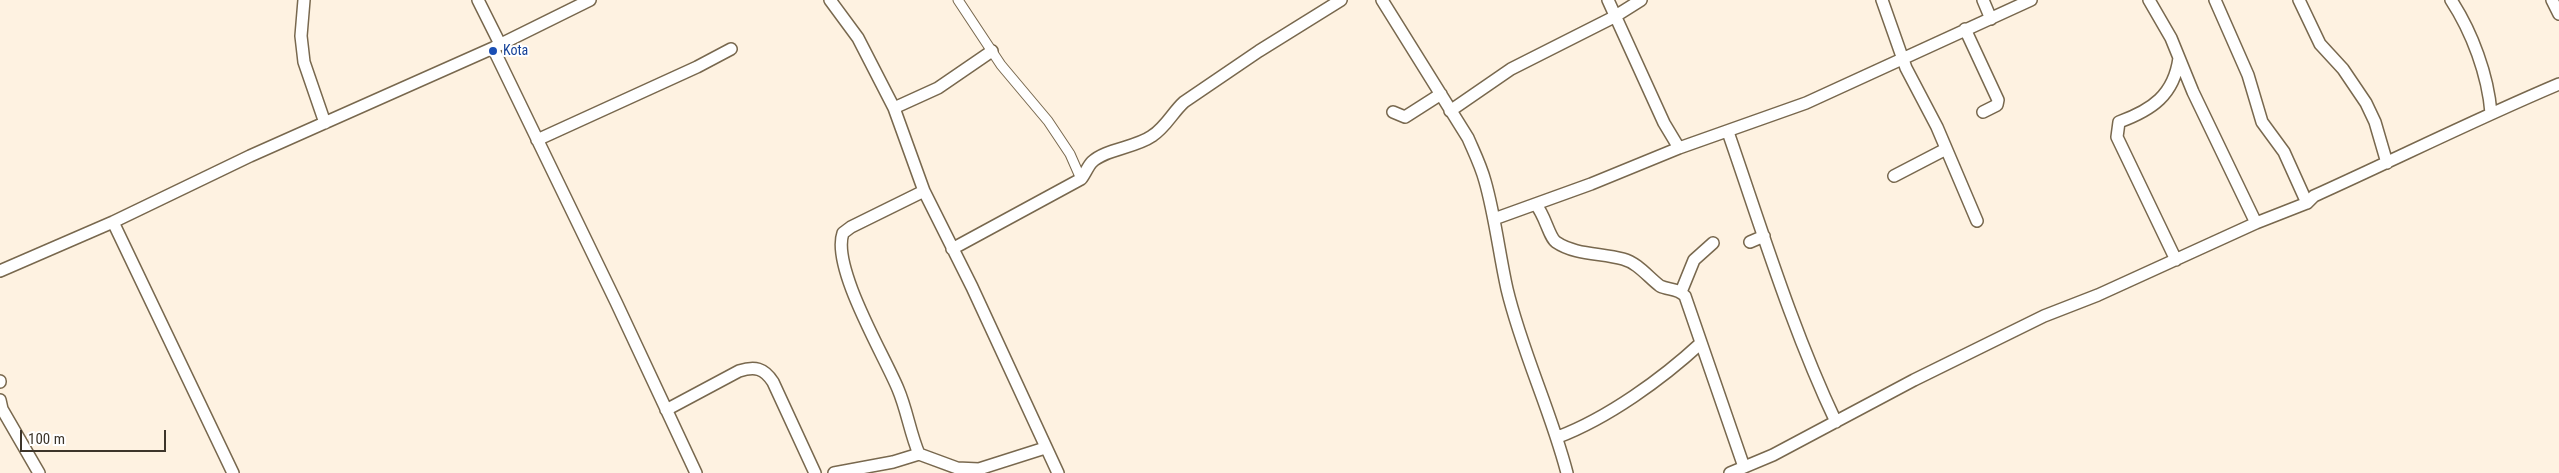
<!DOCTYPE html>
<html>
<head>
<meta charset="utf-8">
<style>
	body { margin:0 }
	#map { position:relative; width:2559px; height:473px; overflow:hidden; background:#fef2e1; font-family:"Roboto Condensed",sans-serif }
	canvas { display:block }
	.scale { position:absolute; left:20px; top:430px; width:146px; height:22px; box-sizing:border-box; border:2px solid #3d352a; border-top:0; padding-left:6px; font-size:15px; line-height:18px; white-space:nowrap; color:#3d352a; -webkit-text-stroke:4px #fff; paint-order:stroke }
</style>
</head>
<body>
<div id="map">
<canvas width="2559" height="473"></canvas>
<div class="scale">100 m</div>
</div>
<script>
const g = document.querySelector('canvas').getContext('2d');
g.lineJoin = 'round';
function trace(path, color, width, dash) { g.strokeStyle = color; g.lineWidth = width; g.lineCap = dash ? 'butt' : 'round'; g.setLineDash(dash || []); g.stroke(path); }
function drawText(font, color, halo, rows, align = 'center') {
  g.font = font + ' "Roboto Condensed",sans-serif'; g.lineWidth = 4; g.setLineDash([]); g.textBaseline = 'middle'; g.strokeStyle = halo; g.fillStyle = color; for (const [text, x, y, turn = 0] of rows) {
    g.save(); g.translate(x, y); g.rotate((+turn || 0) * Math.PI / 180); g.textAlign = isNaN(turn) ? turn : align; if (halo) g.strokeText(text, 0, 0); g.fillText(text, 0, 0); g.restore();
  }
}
const pedestrian = new Path2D(`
	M 958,0 L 1001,65 L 1048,121 L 1070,154 L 1081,179`);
const minor = new Path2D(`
	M 304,0 L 301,36 L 304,62 L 325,123
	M 478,0 L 500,44
	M 830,0 L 858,38 L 894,108 L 924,191 L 972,287 L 1058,473
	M 1382,0 L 1468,138 C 1474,152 1481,166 1485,181 C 1495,216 1499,253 1507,289 C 1522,352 1551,411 1567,473
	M 1608,0 L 1664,123 L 1679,148
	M 1882,0 L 1906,68 L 1937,127 L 1977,221
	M 1983,0 L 1991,19
	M 2149,0 L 2171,38 L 2193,92 L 2256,223
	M 2215,0 L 2248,75 L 2262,122 L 2284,152 L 2307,203
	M 2299,0 L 2320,44 L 2343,69 L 2366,103 L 2375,122 L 2387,163
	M 2451,0 C 2472,32 2488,75 2491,113
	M 2552,0 L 2559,14
	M 1965,29 L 1998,100 L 1997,105 L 1983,112
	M 493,48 L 616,302 L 696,473
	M 894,108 L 938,88 L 992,51
	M 1450,111 L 1511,69 L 1614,17 L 1641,0
	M 1393,112 L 1405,117 L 1441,94
	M 1728,132 C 1762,230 1792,329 1836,422
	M 537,140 L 697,67 L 731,49
	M 1894,176 L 1946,149
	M 1536,205 C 1545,215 1549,237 1556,242 C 1575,255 1601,253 1623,259 C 1638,263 1648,277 1660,286 C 1668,290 1678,288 1685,296 L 1744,467
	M 1494,219 L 1591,184 L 1679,148 L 1806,103 L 2031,0
	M 113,222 L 233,473
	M 1750,242 L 1764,236
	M 952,249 L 1081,179 C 1085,174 1088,166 1092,162 C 1105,149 1135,148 1152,136 C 1166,127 1172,113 1184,102 L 1259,51 L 1341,0
	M 2176,260 L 2117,137 L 2119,122 C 2152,110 2174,95 2179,58
	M 0,271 L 113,222 L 250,156 L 493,48 L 590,0
	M 1681,292 L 1694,260 L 1713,243
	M 0,381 L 0,382
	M 0,400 L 2,409 L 39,473
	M 666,410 L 739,371 C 755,366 764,368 773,382 L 815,473
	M 1558,437 C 1608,418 1662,379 1701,343
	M 919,454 C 910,433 907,410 898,389 C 884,355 831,267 843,233 L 851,227 L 924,191
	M 834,473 L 893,462 L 919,454 L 957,468 L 979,469 L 1045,448
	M 1730,473 L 1773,455 L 1914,380 L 2044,316 L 2098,295 L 2256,223 L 2307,203 L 2314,196 C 2396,159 2476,119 2559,84`);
const markers = [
	[493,51,5,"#1a4fb4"]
];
const transitNames = [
	["Kota",503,51]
];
trace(pedestrian, '#78684e', 11);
trace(minor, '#78684e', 14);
trace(pedestrian, '#fff', 9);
trace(minor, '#fff', 11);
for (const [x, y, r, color] of markers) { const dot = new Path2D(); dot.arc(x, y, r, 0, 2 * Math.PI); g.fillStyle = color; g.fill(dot); trace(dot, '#fff', 2); }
drawText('14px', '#164399', '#fff', transitNames, 'left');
</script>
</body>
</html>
